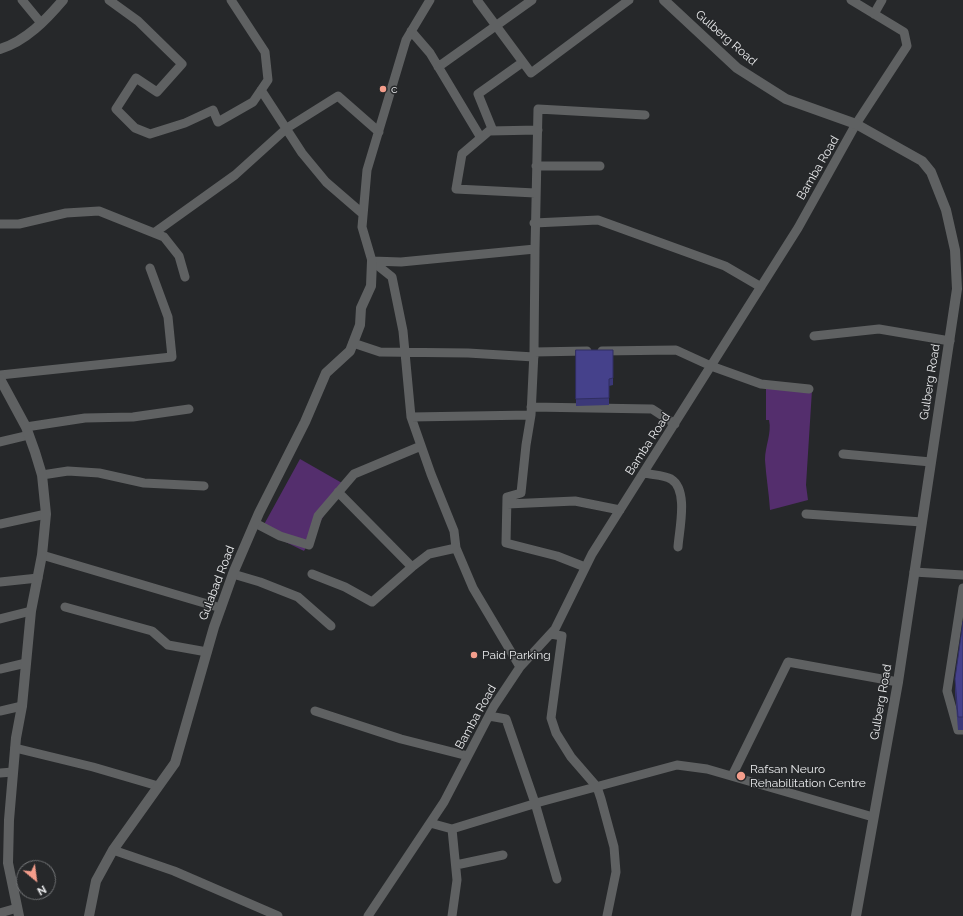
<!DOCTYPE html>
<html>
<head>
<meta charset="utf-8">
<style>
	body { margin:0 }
	#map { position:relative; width:963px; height:916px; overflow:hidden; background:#26282a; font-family:Raleway,sans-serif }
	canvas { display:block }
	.north { position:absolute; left:16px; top:860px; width:40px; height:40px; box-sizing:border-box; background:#26282a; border:1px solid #747678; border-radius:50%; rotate:151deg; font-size:11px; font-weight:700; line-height:16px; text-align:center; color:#eaebed }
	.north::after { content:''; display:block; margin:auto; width:14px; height:18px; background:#f49d8b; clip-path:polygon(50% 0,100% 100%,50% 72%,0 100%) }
</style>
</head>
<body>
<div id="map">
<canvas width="963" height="916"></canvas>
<div class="north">N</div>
</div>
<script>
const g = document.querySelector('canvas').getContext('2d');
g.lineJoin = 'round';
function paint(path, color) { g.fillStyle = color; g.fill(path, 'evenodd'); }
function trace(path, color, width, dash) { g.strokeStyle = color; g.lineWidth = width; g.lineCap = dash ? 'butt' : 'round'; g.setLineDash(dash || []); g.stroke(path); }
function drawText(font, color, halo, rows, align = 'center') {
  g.font = font + ' Raleway,sans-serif'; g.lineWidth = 3; g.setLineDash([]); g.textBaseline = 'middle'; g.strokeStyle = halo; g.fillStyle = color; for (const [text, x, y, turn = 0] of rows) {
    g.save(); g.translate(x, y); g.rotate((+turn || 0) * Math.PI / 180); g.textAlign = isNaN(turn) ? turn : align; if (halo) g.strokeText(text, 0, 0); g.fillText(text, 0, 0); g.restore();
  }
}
const green = new Path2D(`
	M 766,388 L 812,390 L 806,485 L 808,500 L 770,510 C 769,493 766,477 765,460 C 765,446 772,433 769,420 L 766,420 Z
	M 300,459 L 342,483 L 304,551 L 261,530 Z`);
const minor = new Path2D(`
	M 22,0 L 41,23
	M 109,0 L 138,21 L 182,64 L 157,92 L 136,78 L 116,109 L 135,128 L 150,134 L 185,123 L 213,110 L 218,122 L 253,102 L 268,80 L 265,52 L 231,0
	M 430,0 L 406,40 L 367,170 L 362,227 L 372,261 L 401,262 L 535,249 L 538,109 L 645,115
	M 477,0 L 531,73 L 629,0
	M 874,14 L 882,0
	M 411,31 L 430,53 L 481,138
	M 438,67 L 532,0
	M 261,90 L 302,153 L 326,182 L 363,214
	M 493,131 L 478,94 L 523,62
	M 536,166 L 600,166
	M 535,193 L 456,189 L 462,154 L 489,131 L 538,130
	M 534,223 L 598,220 L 725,266 L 761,287
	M 0,224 L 19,224 L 66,213 L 99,211 L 164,237 L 179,256 L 185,277
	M 154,233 L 235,175 L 287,128 L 338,96 L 379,132
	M 535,249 L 534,352 L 587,351
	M 372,261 L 392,277 L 403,331 L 411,417 L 431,474 L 454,531 L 456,548 L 473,588 L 520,667
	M 814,336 L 879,329 L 950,341
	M 353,343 L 380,352 L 468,353 L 534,357
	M 602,351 L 676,350 L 711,366 L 761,384 L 809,389
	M 534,352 L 531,415 L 526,445 L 521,493 L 507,497 L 506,543 L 557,556 L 585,567
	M 0,375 L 172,357 L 168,317 L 150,268
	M 531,407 L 652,409 L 675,424
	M 411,417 L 531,415
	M 26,427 L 85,418 L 133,417 L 189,409
	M 0,442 L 29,435
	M 843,454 L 931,462
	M 644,473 C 652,475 664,475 671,479 C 689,490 679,530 678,547
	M 42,475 L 68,471 L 99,473 L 144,483 L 204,486
	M 338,492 L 412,567 L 429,554 L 456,548
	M 507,504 L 575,501 L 620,510
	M 806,514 L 922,522
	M 255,523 L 280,536 L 309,545 L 318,516 L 354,474 L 421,446
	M 0,524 L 46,514
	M 42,555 L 221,608
	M 914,572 L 963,575
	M 233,574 L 260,582 L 298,597 L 331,626
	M 312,574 L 345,587 L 372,602 L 412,567
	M 0,582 L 38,578
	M 963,588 L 947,691 L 958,730 L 963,730
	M 65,607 L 152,631 L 168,645 L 207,652
	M 0,619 L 31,611
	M 551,634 L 562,636 L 551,718 L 556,733 L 571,757 L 597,787 L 601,799 L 614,847 L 616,872 L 607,916
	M 0,669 L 26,663
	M 0,711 L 22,706
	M 315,711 L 401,739 L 468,756
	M 489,716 L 506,719 L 535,803 L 557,879
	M 15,748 L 93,767 L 158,786
	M 0,773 L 13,772
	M 732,776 L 788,662 L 898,682
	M 430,823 L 452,829 L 540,802 L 677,765 L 707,769 L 873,817
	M 113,850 L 174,871 L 278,916
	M 456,865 L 503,855
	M 0,913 L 17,908
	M 368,916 L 444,802 L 494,706 L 520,667 L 555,629 L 592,554 L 798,228 L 856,124 L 907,46 L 904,32 L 851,0
	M 452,916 L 457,880 L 452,829`);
const tertiary = new Path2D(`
	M 664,0 L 737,68 L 786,99 L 856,124 L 922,161 L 931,172 L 946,210 L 955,250 L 957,289 L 898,682 L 856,916
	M 0,49 C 26,41 46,20 63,0
	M 0,379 L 26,427 L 35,452 L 42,475 L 46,514 L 42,555 L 31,611 L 22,706 L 16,738 L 9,820 L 8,863 L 19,916
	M 89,916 L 96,881 L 113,850 L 175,763 L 214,627 L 234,571 L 259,513 L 305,422 L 326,373 L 350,351 L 360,325 L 361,308 L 371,286 L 372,261`);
const wall = new Path2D(`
	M 576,350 L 613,350 L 613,385 L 609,386 L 609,405 L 576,406 Z
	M 963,622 L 963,730 L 958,730 L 955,692 L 955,679 Z`);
const building = new Path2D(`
	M 576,350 L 613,350 L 613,378 L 609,379 L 609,398 L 576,399 Z
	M 963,622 L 963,717 L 958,717 L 955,679 Z`);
const markers = [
	[383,89,4,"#f49d8b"],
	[474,655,4,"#f49d8b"],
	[741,776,5,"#f49d8b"]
];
const streetNames = [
	["Gulberg Road",726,38,41],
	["Bamba Road",818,168,-60],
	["Gulberg Road",930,382,-81],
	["Bamba Road",648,444,-57],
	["Gulabad Road",217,583,-69],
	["Gulberg Road",881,702,-80],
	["Bamba Road",476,717,-61]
];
const poiNames = [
	["c",391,89],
	["Paid Parking",482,655],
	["Rafsan Neuro",750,769],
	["Rehabilitation Centre",750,783]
];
paint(green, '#542e6d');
trace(minor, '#5f6162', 9);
trace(tertiary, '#5f6162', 10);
paint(wall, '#3b3878');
paint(building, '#45418b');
trace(building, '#302e61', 1);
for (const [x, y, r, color] of markers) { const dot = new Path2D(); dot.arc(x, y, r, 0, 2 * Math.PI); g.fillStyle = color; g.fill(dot); trace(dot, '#26282a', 1.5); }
drawText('12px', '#eaebed', '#26282a', streetNames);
drawText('12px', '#eaebed', '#26282a', poiNames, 'left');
</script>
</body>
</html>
